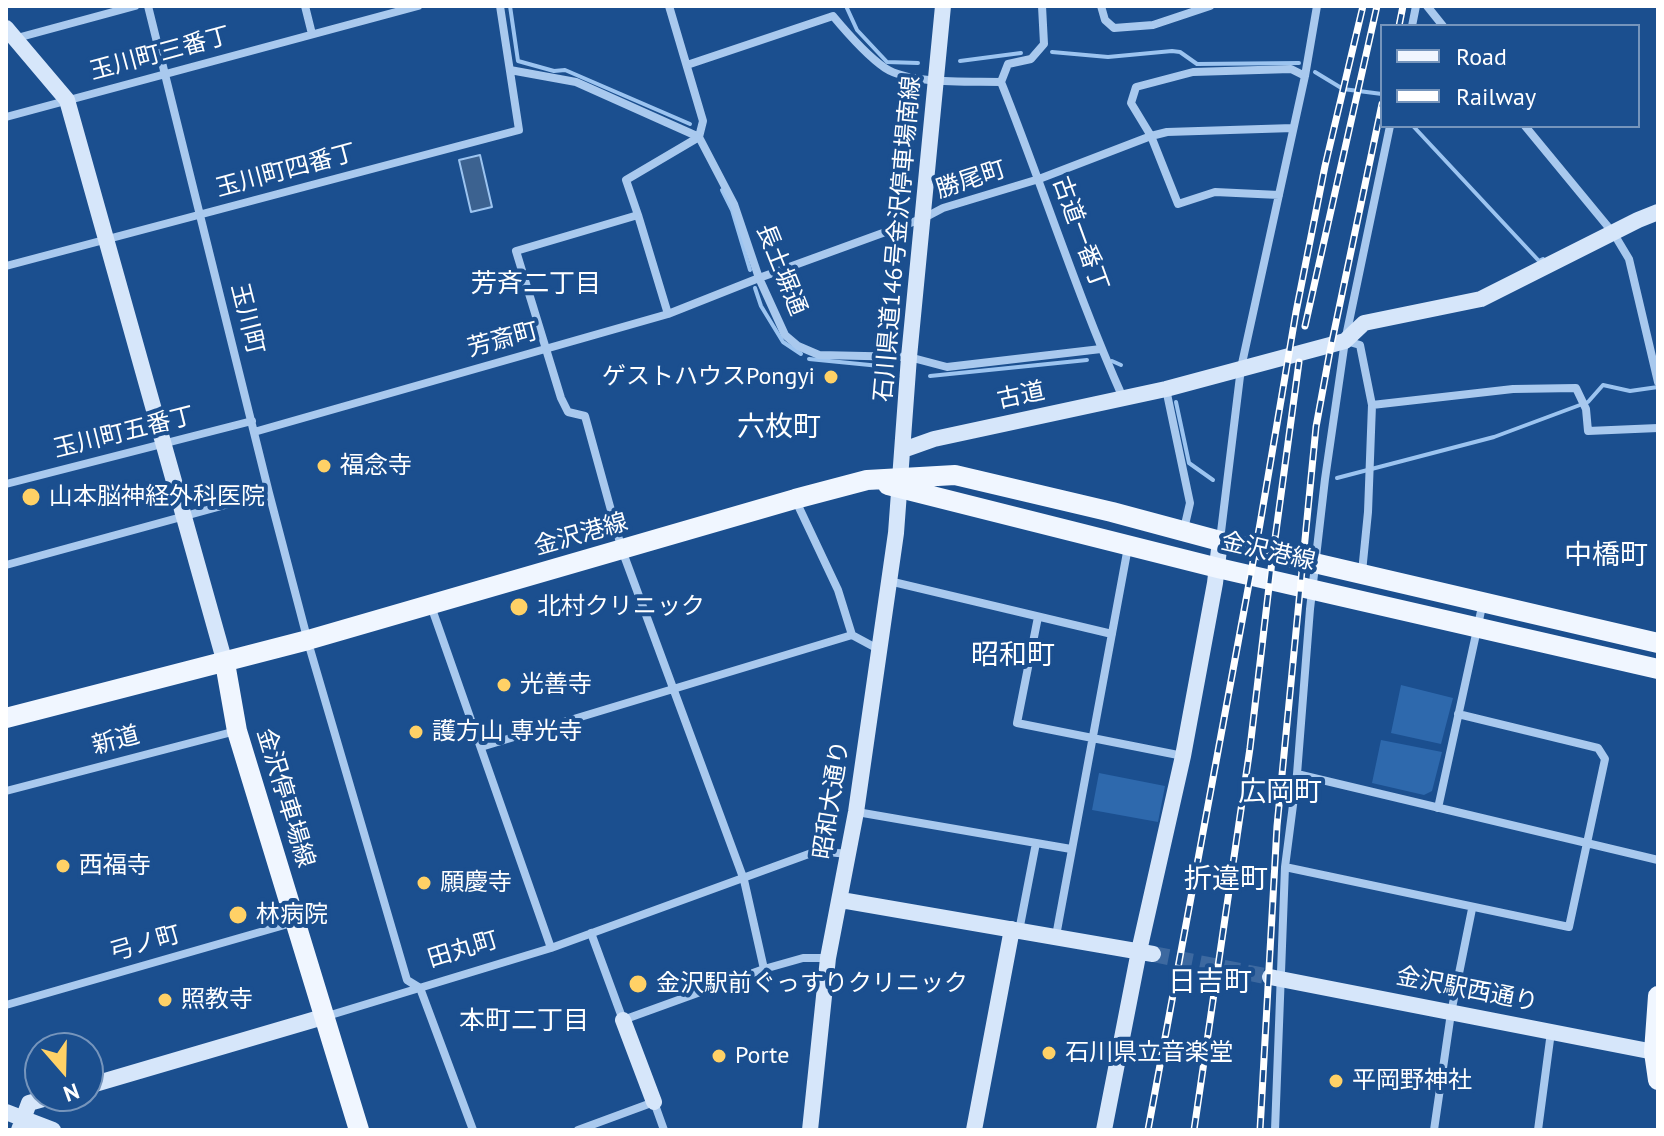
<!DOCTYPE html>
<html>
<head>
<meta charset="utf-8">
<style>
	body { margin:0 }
	#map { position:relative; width:1664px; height:1136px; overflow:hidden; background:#1b4f8f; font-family:"PT Sans",sans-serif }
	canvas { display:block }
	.frame { position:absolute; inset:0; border:8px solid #fff; pointer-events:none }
	.legend { position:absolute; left:1380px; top:24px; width:260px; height:104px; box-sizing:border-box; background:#1b4f8f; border:2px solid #7695bc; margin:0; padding:10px 14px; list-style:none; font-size:24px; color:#fff }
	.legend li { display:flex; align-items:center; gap:16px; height:40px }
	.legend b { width:40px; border:2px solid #7695bc }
	.north { position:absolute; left:24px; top:1032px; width:80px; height:80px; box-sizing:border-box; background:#1b4f8f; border:2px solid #7695bc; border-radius:50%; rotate:160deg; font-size:22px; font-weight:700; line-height:32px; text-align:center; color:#fff }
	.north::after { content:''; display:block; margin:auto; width:28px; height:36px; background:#ffd166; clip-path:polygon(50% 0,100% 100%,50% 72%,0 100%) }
</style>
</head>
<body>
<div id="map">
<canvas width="1664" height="1136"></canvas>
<div class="frame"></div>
<ul class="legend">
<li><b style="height:10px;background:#f0f6ff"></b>Road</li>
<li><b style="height:10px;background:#fff"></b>Railway</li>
</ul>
<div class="north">N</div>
</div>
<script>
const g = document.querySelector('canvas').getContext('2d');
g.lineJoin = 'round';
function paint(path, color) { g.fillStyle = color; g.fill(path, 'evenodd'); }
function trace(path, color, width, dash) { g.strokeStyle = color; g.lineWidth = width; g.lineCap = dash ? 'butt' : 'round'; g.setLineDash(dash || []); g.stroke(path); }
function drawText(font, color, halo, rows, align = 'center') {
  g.font = font + ' "PT Sans","Noto Sans JP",sans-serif'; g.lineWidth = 8; g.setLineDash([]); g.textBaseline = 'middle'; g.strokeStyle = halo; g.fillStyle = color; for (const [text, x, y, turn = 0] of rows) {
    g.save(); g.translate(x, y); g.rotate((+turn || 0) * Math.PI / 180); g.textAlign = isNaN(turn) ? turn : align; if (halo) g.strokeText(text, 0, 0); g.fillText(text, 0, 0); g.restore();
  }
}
const green = new Path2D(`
	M 1401,685 L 1453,698 L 1441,744 L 1391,733 Z
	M 1381,740 L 1442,752 L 1432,791 L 1424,795 L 1372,783 Z
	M 1099,773 L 1165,786 L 1158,822 L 1092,810 Z`);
const water = new Path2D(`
	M 480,155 L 492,207 L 471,212 L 459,160 Z`);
const stream = new Path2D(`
	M 510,6 L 518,61 L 554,71 L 565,70 L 690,124
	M 846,6 L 857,30 L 887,62 L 918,63
	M 1052,52 L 1108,57 L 1172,51 L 1180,52 L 1197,64 L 1299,63
	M 960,61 L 1021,53
	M 1315,72 L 1343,89 L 1382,94
	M 1413,126 L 1539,261 L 1543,259
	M 722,190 L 732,210 L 750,270
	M 755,288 L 761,306 L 783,342 L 801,354
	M 809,359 L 890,367
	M 1112,361 L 1121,365
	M 930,376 L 1087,360
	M 1176,402 L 1189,463 L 1213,480
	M 1337,478 L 1494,437 L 1588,402 L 1603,385 L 1630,391 L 1658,387`);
const secondaryTunnel = new Path2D(`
	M 1153,954 L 1270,977`);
const street = new Path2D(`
	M 148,6 L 269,493 L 310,649 L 407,980 L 420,988 L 473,1130
	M 305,6 L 312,34
	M 669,6 L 703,121 L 699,137 L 734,204 L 759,278 L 785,335 L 798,346 L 819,355 L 909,357 L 947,367 L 1101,349
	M 1101,6 L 1105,20 L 1114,28 L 1153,25 L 1210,6
	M 1427,6 L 1443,26
	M 1412,26 L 1416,6
	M 17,38 L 135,6
	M 687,65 L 833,16 C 848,34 866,55 885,68 C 911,85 971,81 1001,82
	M 510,70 L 576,82 L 699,137
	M 1001,82 C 1043,187 1077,295 1123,398
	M 1001,82 L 1008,64 L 1031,59 L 1044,44 L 1042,6
	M 6,117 L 418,6
	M 1525,126 L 1614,234 L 1629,259 L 1658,382
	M 699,137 L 626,180 L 638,215 L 516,251 L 561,398 L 568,412 L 585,416 L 622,550 L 744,880 L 764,969
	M 1279,195 L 1215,192 L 1178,204 L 1151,136 L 1131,103 L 1136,87 L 1193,72 L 1291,69 L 1305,76
	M 638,215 L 668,314
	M 6,266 L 519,130 L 500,6
	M 1346,341 L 1360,345 L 1372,405 L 1368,512 L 1362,572
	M 1166,389 L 1190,503 L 1184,529
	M 1372,405 L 1513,389 L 1576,388 L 1586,409 L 1588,431 L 1658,428
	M 254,432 L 668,314 L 759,278 L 924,218 L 943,208 L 1039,179 L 1151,136 L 1167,132 L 1293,128
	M 6,484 L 252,421
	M 795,499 L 838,590 L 852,635
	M 1220,540 L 1241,368 L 1305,76 L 1317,6
	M 6,565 L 269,493
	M 889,581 L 1112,634
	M 431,606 L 551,948
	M 1038,617 L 1017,723 L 1183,756
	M 481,747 L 852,635 L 878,649
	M 1297,774 L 1658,860
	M 6,791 L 236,731
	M 1438,808 L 1483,602
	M 857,812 L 1071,849
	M 1285,867 L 1569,927 L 1605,759 L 1598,748 L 1458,714
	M 1019,931 L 1036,843
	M 591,933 L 623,1020 L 764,969 L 803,958 L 828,958
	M 1056,936 L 1128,547
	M 6,1005 L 295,922
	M 324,1017 L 551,948 L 817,851 L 848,854
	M 578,1130 L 654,1102 L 664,1130
	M 1275,1130 L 1285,867 L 1297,774 L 1310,609 L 1325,479 L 1345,341 L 1390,126
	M 1434,1130 L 1451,1013 L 1472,909
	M 1538,1130 L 1551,1032`);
const secondary = new Path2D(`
	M 6,28 L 67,100 L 225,663
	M 903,450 L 934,439 L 1166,389 L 1345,341 L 1364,323 L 1481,299 L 1638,220 L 1658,212
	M 841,900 L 1153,954
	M 1270,977 L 1654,1052
	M 623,1020 L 654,1102
	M 88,1086 L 323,1017
	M 6,1112 L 53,1130
	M 19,1130 L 29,1103 L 54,1096
	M 810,1130 L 828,958 L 856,812 L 896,533 L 909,357 L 943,6
	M 974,1130 L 1012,929
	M 1104,1130 L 1139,951 L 1183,756 L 1215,583 L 1220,541`);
const primary = new Path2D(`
	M 888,485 L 1218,568 L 1658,669
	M 225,663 L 237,731 L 359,1130
	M 6,718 L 308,640 L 795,499 L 867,480 L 955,475 L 1112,512 L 1220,541 L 1658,643
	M 1658,996 L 1654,1052 L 1658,1080`);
const rail = new Path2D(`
	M 1399,26 L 1403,6
	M 1305,326 L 1377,6
	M 1148,1130 L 1260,524 L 1296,312 L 1325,166 L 1363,6
	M 1194,1130 L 1250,748 L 1272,561 L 1299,362
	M 1260,1130 L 1277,826 L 1316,427 L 1330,351 L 1382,104`);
const markers = [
	[831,377,8,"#ffd166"],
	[324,466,8,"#ffd166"],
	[31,497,10,"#ffd166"],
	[519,607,10,"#ffd166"],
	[504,685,8,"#ffd166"],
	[416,732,8,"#ffd166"],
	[63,866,8,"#ffd166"],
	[424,883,8,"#ffd166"],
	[238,915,10,"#ffd166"],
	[638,984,10,"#ffd166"],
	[165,1000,8,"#ffd166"],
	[1049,1053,8,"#ffd166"],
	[719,1056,8,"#ffd166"],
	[1336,1081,8,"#ffd166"]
];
const streetNames = [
	["玉川町三番丁",160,54,-15],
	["玉川町四番丁",286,171,-15],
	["勝尾町",971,180,-18],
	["古道一番丁",1080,234,70],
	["石川県道146号金沢停車場南線",898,239,-85],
	["長土塀通",781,270,68],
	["玉川町",247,319,76],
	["芳斎町",503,340,-15],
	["古道",1021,396,-12],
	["玉川町五番丁",124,433,-14],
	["金沢港線",581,535,-16],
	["金沢港線",1268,552,13],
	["新道",116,741,-15],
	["金沢停車場線",285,798,73],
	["昭和大通り",832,800,-81],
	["弓ノ町",145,944,-16],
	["田丸町",463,950,-17],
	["金沢駅西通り",1467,990,11]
];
const poiNames = [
	["ゲストハウスPongyi",815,377,"right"],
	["福念寺",340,466],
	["山本脳神経外科医院",49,497],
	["北村クリニック",537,607],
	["光善寺",520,685],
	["護方山 専光寺",432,732],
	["西福寺",79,866],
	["願慶寺",440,883],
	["林病院",256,915],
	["金沢駅前ぐっすりクリニック",656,984],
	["照教寺",181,1000],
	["石川県立音楽堂",1065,1053],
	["Porte",735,1056],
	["平岡野神社",1352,1081]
];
const neighbourhoodNames = [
	["芳斉二丁目",536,285],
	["本町二丁目",524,1022]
];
const quarterNames = [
	["六枚町",779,428],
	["中橋町",1606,556],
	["昭和町",1013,656],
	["広岡町",1280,793],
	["折違町",1226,880],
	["日吉町",1210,983]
];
paint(green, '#2e69ad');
paint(water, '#3c6290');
trace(water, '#9cc4f0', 2);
trace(stream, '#9cc4f0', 4);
trace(secondaryTunnel, '#3d69a0', 16, [16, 8]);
trace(street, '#a9c9ee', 8);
trace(secondary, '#d6e6fa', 16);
trace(primary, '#f0f6ff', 20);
trace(rail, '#fff', 7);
trace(rail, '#1b4f8f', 4, [12]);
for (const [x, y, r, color] of markers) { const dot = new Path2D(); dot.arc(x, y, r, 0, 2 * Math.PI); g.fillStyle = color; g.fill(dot); trace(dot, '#1b4f8f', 3); }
drawText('24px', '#fff', '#1b4f8f', streetNames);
drawText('24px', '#fff', '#1b4f8f', poiNames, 'left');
drawText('26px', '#fff', '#1b4f8f', neighbourhoodNames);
drawText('28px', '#fff', '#1b4f8f', quarterNames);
</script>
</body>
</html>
